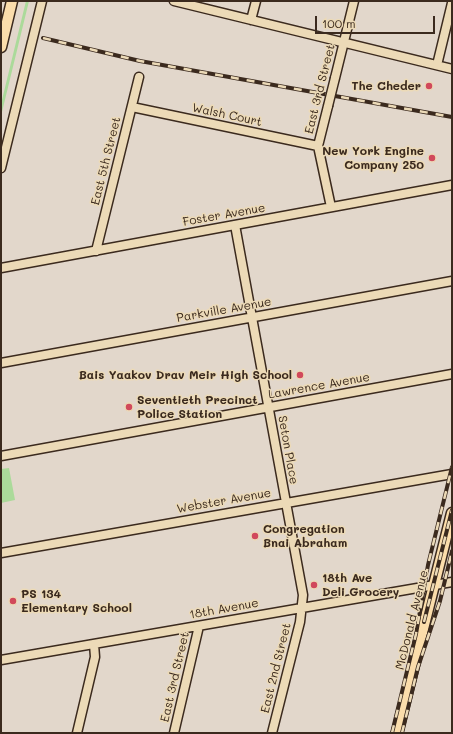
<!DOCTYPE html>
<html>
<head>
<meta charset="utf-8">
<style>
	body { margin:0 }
	#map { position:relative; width:453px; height:734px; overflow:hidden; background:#e2d7cb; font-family:Mali,sans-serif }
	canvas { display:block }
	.frame { position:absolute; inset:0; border:2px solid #3b2a1e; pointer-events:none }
	.scale { position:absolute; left:315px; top:16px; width:120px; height:18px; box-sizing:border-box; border:2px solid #3b2a1e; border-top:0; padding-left:5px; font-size:12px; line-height:14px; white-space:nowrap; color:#3b2a1e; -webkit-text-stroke:3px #ecdab7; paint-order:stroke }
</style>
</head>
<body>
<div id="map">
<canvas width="453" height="734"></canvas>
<div class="frame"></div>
<div class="scale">100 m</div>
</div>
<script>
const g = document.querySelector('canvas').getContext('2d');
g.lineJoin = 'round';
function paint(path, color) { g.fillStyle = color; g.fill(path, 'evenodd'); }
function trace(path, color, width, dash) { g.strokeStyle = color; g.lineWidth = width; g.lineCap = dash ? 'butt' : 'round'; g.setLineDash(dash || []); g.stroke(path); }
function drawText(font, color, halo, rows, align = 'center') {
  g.font = font + ' Mali,sans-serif'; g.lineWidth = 3; g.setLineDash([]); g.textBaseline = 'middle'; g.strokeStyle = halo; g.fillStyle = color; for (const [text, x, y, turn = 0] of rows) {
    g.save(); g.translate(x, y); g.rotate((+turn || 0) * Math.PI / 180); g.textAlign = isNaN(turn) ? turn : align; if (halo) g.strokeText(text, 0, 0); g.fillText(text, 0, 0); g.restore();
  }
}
const green = new Path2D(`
	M 26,1 L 29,1 L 1,116 L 1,104 Z
	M 9,468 L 15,500 L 1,503 L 1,469 Z`);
const minor = new Path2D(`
	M 174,1 L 452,69
	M 251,20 L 256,1
	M 437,65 L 452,3
	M 335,78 L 354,1
	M 328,106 L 318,146 L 331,207
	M 132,107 L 318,146
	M 1,168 L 42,1
	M 235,225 L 303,595 L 300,622 L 272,733
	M 96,251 L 139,77
	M 1,268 L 452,185
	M 1,363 L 452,281
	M 1,456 L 452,374
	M 1,553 L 452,474
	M 1,660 L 452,582
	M 77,733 L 95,657 L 94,644
	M 174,733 L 199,626`);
const major = new Path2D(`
	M 1,47 L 12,1
	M 397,733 L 452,513`);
const rail = new Path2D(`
	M 43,38 L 140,61 L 452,117
	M 424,622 L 452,510
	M 392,733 L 416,634 L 428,565 L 452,467
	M 402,733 L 418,667 L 440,601 L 452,551`);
const minorBridge = new Path2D(`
	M 328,106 L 335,78`);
const markers = [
	[429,86,4,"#d1495b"],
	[432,158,4,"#d1495b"],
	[300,375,4,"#d1495b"],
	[129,407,4,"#d1495b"],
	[255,536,4,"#d1495b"],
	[314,585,4,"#d1495b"],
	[13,601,4,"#d1495b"]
];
const poiNames = [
	["The Cheder",421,86,"right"],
	["New York Engine",424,151,"right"],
	["Company 250",424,165,"right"],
	["Bais Yaakov Drav Meir High School",292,375,"right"],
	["Seventieth Precinct",137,400],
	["Police Station",137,414],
	["Congregation",263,529],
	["Bnai Abraham",263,543],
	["18th Ave",322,578],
	["Deli Grocery",322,592],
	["PS 134",21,594],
	["Elementary School",21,608]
];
const streetNames = [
	["East 3rd Street",320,89,-76],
	["Walsh Court",227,115,12],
	["East 5th Street",106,161,-76],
	["Foster Avenue",224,215,-10],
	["Parkville Avenue",224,310,-10],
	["Lawrence Avenue",319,386,-10],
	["Seton Place",288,450,80],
	["Webster Avenue",224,501,-10],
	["18th Avenue",224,609,-10],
	["McDonald Avenue",412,620,-76],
	["East 2nd Street",276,668,-76],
	["East 3rd Street",175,677,-77]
];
paint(green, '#abda9a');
trace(minor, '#3b2a1e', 11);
trace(major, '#3b2a1e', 13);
trace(minor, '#ecdab7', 8);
trace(major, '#fbddab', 10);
trace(rail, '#3b2a1e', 4);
trace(rail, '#ecdab7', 2.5, [8]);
trace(minorBridge, '#3b2a1e', 11, []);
trace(minorBridge, '#ecdab7', 8);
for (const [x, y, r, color] of markers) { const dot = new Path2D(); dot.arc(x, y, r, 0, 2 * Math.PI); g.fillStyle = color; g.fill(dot); trace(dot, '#ecdab7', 1.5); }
drawText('bold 12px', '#3b2a1e', '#ecdab7', poiNames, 'left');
drawText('12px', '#3b2a1e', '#ecdab7', streetNames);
</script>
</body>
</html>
